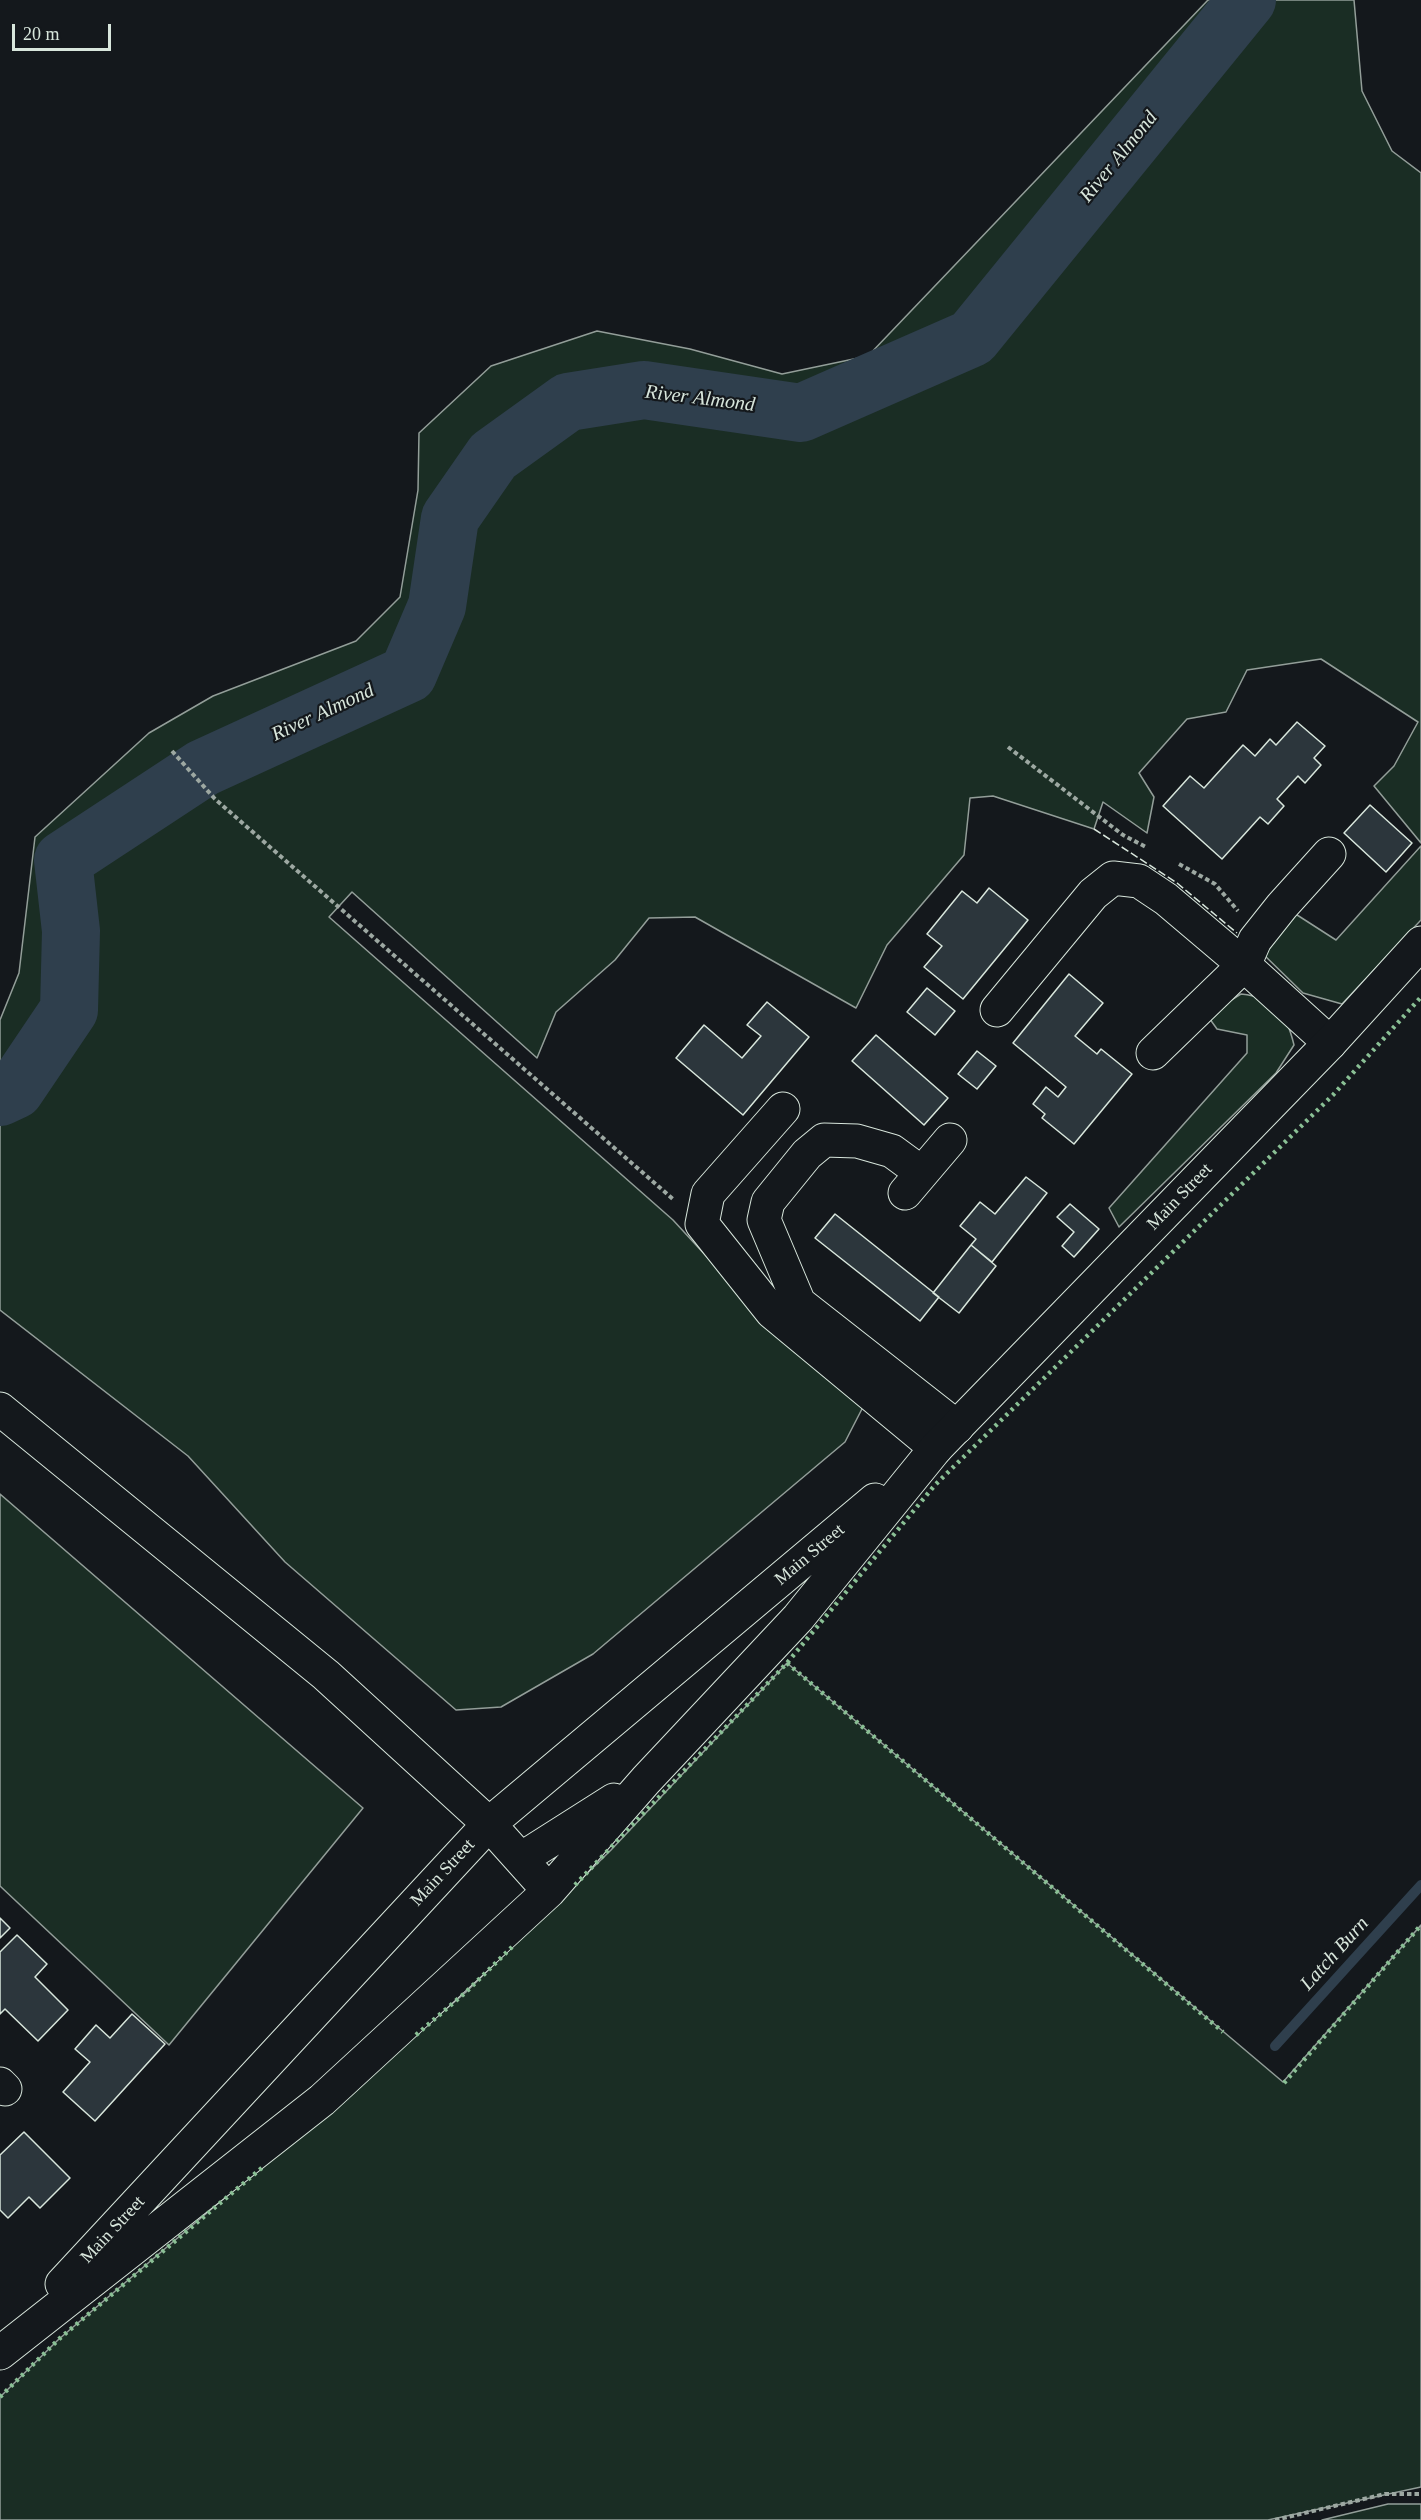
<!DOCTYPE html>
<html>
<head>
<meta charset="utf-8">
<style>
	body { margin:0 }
	#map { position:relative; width:1421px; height:2520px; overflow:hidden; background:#14181c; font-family:Georgia,serif }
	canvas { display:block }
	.scale { position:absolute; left:12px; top:24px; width:99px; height:27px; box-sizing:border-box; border:3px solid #d8e6dc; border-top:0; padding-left:8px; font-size:18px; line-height:21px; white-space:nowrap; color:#d8e6dc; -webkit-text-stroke:4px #14181c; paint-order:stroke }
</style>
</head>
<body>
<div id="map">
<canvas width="1421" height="2520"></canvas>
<div class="scale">20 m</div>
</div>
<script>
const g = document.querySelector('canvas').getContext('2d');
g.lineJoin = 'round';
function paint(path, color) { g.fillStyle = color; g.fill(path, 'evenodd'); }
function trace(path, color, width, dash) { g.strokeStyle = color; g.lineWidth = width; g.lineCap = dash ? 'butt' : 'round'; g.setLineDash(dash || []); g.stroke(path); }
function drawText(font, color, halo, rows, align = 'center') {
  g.font = font + ' Georgia,serif'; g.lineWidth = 4.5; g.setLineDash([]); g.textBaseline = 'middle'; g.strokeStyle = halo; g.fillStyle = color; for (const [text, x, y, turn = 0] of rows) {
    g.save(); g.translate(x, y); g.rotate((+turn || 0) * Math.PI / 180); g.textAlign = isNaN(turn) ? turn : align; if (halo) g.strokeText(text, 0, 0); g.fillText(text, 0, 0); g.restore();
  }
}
const green = new Path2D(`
	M 1208,0 L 1354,0 L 1362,91 L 1392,151 L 1421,173 L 1421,843 L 1374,786 L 1394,766 L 1418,722 L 1321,659 L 1247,670 L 1226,712 L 1187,719 L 1139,773 L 1154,797 L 1147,833 L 1103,802 L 1094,829 L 993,796 L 970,798 L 964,855 L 887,945 L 856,1008 L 695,917 L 649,918 L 615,960 L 556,1012 L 537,1058 L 352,892 L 329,917 L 673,1220 L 778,1334 L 864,1405 L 845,1442 L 593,1654 L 501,1707 L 456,1710 L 285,1562 L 188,1456 L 0,1310 L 0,1020 L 19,973 L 35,837 L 149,733 L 213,696 L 356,641 L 400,597 L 418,490 L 419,433 L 491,366 L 597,331 L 690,349 L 782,374 L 868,356 Z
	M 1421,846 L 1421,920 L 1342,1004 L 1303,993 L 1262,953 L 1294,913 L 1336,940 Z
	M 1241,994 C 1277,998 1286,1012 1294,1045 L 1276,1073 L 1119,1227 L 1109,1208 L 1247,1053 L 1247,1035 L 1217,1029 L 1207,1015 Z
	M 0,1494 L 363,1808 L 169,2045 L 0,1886 Z
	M 787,1663 L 1283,2082 L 1421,1925 L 1421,2487 L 1268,2520 L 0,2520 L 0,2397 L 59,2339 L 466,1992 L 611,1850 Z
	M 1388,2504 L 1421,2504 L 1421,2520 L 1322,2520 Z`);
const stream = new Path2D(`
	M 1275,2046 L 1421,1885`);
const river = new Path2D(`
	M 0,1097 L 15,1090 L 69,1010 L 71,931 L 63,860 L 203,768 L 408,674 L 437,606 L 450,518 L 493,456 L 568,402 L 644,390 L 801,413 L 972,338 L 1247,0`);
const building = new Path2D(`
	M 1297,722 L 1325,746 L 1314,758 L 1321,765 L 1305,783 L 1298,776 L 1277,799 L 1284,806 L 1268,824 L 1260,817 L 1222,859 L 1163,806 L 1190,776 L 1204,788 L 1243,745 L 1255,756 L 1270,739 L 1276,745 Z
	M 1370,805 L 1412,843 L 1386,872 L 1344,833 Z
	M 989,888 L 1028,920 L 963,999 L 924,967 L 942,946 L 927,934 L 962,891 L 977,903 Z
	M 1069,974 L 1103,1003 L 1075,1036 L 1097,1054 L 1101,1049 L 1132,1074 L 1074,1144 L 1042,1118 L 1045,1114 L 1033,1104 L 1046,1087 L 1058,1097 L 1066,1087 L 1013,1043 Z
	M 927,988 L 955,1011 L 935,1035 L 907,1012 Z
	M 767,1002 L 809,1037 L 743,1115 L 676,1058 L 704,1025 L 742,1058 L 761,1036 L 747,1025 Z
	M 876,1035 L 948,1098 L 924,1125 L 852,1061 Z
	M 977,1051 L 996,1066 L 977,1089 L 958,1074 Z
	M 1026,1177 L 1047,1193 L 992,1262 L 971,1245 L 976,1239 L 960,1226 L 980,1202 L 995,1214 Z
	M 1070,1204 L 1099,1229 L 1074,1257 L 1062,1246 L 1074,1232 L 1057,1217 Z
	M 835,1214 L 939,1297 L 920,1321 L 815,1238 Z
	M 971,1245 L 996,1266 L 959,1313 L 933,1293 Z
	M 0,1918 L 10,1928 L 0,1938 Z
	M 17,1935 L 47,1964 L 35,1977 L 68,2010 L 38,2041 L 5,2009 L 0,2014 L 0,1952 Z
	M 132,2014 L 165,2044 L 95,2121 L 63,2092 L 90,2062 L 75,2049 L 96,2025 L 110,2038 Z
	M 24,2132 L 70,2178 L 40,2208 L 29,2197 L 8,2218 L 0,2210 L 0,2155 Z`);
const path = new Path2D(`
	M 1008,747 L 1123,835 L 1146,847
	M 172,751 L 215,799 L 674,1200
	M 1179,864 L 1215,884 L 1238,911
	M 1275,2520 L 1385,2494 L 1421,2494`);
const minor = new Path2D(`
	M 997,1010 L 1093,894 L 1113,878 L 1139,881 L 1166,899 L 1244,965 L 1330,1043
	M 1153,1053 L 1244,965 L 1255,940 L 1282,906 L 1329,854
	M 783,1109 L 708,1194 L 702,1224 L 772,1312 L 936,1448
	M 922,1173 L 892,1151 L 857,1141 L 824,1140 L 807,1154 L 768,1202 L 764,1220 L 799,1303 L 957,1427
	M 905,1193 L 950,1140
	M 0,2084 L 5,2089`);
const major = new Path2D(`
	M 0,1409 L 326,1675 L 489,1824 L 549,1891
	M 521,1859 L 614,1800
	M 62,2284 L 489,1824 L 875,1500
	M 0,2353 L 322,2100 L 549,1891 L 646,1780 L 798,1618 L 936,1448 L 1330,1043 L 1421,943`);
const hedge = new Path2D(`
	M 787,1663 L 1223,2032
	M 575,1885 L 787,1663 L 935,1485 L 1333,1095 L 1421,997
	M 416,2035 L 466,1992 L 512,1947
	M 1284,2083 L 1421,1925
	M 0,2397 L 59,2339 L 264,2166`);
const fence = new Path2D(`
	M 1094,829 L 1177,883 L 1237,933`);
const streetNames = [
	["Main Street",1180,1197,-46],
	["Main Street",810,1555,-40],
	["Main Street",443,1873,-47],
	["Main Street",113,2230,-47]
];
const waterNames = [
	["River Almond",1119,157,-51],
	["River Almond",700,399,7],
	["River Almond",323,713,-25],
	["Latch Burn",1335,1954,-48]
];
paint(green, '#1a2d24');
trace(green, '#939e99', 1.5);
trace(stream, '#2f3f4d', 10);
trace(river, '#2f3f4d', 58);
paint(building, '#2c363c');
trace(building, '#d8e6dc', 1.5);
trace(minor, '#d8e6dc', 35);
trace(major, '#d8e6dc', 35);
trace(path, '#9da8a2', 4, [4.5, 3]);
trace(minor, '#14181c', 33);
trace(major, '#14181c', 33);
trace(hedge, '#8ac095', 4.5, [3, 4.5]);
trace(fence, '#d8e6dc', 1.5, [8, 3]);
drawText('18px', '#d8e6dc', '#14181c', streetNames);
drawText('italic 20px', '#d8e6dc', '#14181c', waterNames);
</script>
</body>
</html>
